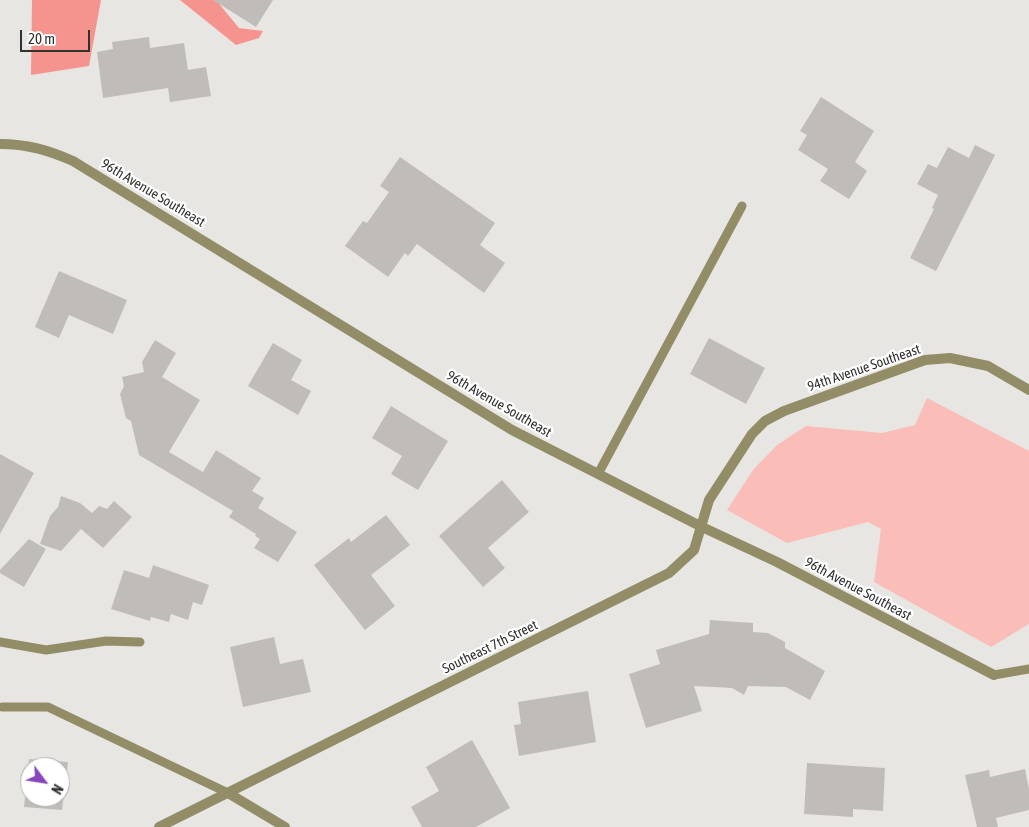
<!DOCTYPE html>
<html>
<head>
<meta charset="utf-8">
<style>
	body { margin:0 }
	#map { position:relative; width:1029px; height:827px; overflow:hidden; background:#e8e6e2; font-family:"Asap Condensed",sans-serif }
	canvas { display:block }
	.north { position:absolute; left:20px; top:757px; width:50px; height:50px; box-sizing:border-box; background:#fff; border:1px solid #adadac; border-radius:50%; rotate:121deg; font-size:14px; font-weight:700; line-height:20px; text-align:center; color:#32312f }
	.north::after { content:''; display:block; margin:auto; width:18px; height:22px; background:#8747bc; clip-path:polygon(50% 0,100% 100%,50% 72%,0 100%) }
	.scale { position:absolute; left:20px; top:30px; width:70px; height:22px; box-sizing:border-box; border:2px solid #32312f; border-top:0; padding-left:6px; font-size:15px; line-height:18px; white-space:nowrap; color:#32312f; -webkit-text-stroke:4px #fff; paint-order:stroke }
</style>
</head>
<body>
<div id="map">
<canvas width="1029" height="827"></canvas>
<div class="north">N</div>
<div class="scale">20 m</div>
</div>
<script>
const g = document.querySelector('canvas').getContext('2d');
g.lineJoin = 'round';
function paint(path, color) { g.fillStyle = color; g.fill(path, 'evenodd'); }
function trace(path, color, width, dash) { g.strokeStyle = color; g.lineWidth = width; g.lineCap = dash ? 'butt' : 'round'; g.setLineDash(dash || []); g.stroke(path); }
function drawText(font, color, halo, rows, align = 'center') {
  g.font = font + ' "Asap Condensed",sans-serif'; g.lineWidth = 4.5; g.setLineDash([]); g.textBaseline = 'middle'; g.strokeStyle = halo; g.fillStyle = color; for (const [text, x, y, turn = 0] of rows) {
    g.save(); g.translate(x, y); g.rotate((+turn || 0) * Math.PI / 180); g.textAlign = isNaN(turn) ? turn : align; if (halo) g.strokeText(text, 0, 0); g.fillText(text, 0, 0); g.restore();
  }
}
const green = new Path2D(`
	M 927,398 L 1029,451 L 1029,624 L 991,647 L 874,582 L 881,529 L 868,522 L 787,543 L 727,510 L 753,470 L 777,445 L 806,426 L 882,433 L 915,425 Z`);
const forest = new Path2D(`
	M 32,0 L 101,0 L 89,66 L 31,75 Z
	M 180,0 L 216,0 L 239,28 L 263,31 L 259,38 L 236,45 Z`);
const building = new Path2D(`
	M 213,0 L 273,0 L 256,27 Z
	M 149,37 L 150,48 L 184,43 L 188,70 L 206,67 L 211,96 L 170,102 L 168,88 L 103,98 L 97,52 L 113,49 L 112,42 Z
	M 821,97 L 874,131 L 855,162 L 867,171 L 849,199 L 820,181 L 828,169 L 798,150 L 807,135 L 800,131 Z
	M 975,145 L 995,155 L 936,271 L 910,258 L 934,209 L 932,208 L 938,195 L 917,184 L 928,164 L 937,168 L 948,147 L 969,158 Z
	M 400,157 L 495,223 L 480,245 L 505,263 L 484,293 L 417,244 L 408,256 L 405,253 L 388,277 L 345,246 L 363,221 L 367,223 L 389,192 L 380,186 Z
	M 59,271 L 127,300 L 113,334 L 69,315 L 59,338 L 35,327 Z
	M 709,338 L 765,368 L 746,404 L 690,374 Z
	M 155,340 L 176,353 L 162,377 L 200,400 L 169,452 L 203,472 L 216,450 L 261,478 L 252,491 L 264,498 L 258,508 L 297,532 L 278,562 L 254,548 L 260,539 L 255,536 L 256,534 L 229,517 L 233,511 L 139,455 L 131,421 L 126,418 L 120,394 L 124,386 L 122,377 L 144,372 L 142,362 Z
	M 273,343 L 302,360 L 291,380 L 311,391 L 298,415 L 248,386 Z
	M 391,406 L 448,441 L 418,490 L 391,474 L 402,456 L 372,438 Z
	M 0,454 L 34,473 L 0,534 Z
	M 502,480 L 529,512 L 488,548 L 505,568 L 483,587 L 439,536 Z
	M 61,496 L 80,503 L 92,513 L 99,506 L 107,509 L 114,501 L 132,517 L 103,548 L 81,529 L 61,551 L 40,544 L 50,516 L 58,507 Z
	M 386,515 L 410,545 L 371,575 L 395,606 L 365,630 L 314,565 L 349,538 L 351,542 Z
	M 29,539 L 46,549 L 24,587 L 0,573 L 0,570 Z
	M 153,565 L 209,585 L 202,605 L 193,602 L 188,620 L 171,614 L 169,622 L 151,617 L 150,621 L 111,609 L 124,570 L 149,578 Z
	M 710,620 L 753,623 L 753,632 L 768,633 L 785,642 L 785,648 L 825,671 L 810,700 L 786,687 L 748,686 L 744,695 L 732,688 L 694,686 L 702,711 L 646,728 L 629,674 L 660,664 L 656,650 L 709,634 Z
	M 274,637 L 280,664 L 303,659 L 311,692 L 243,707 L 230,647 Z
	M 588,691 L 596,742 L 519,756 L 514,725 L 521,724 L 518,702 Z
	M 472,740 L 510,808 L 476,827 L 422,827 L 411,807 L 439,791 L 426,767 Z
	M 29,759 L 68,762 L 62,810 L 24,807 ZM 30,767 L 60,767 L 60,797 L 30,797 Z
	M 807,763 L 885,768 L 883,811 L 853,809 L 853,817 L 804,814 Z
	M 1025,769 L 1029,789 L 1029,810 L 996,818 L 998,827 L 977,827 L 965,775 L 989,770 L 990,777 Z`);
const service = new Path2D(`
	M 598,474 L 742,206
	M 0,642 L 46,650 L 106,641 L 140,642
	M 994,675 L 1029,669
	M 2,707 L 48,707 L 228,793`);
const minor = new Path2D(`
	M 0,144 C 27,144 48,150 73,161 L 512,430 L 702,527 L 777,562 L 994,675
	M 228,793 L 285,827
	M 159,827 L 669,573 L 694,550 L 709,500 L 752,434 L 765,421 L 784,411 L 925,360 L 950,358 L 988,366 L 1029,390`);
const streetNames = [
	["96th Avenue Southeast",153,193,31],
	["94th Avenue Southeast",864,368,-19],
	["96th Avenue Southeast",499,404,30],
	["96th Avenue Southeast",858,589,28],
	["Southeast 7th Street",490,647,-26]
];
paint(green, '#fabdb8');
paint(forest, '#f5948f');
paint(building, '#c0bcba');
trace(service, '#928c67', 9);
trace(minor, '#928c67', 10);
drawText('14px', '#32312f', '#fff', streetNames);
</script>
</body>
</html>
